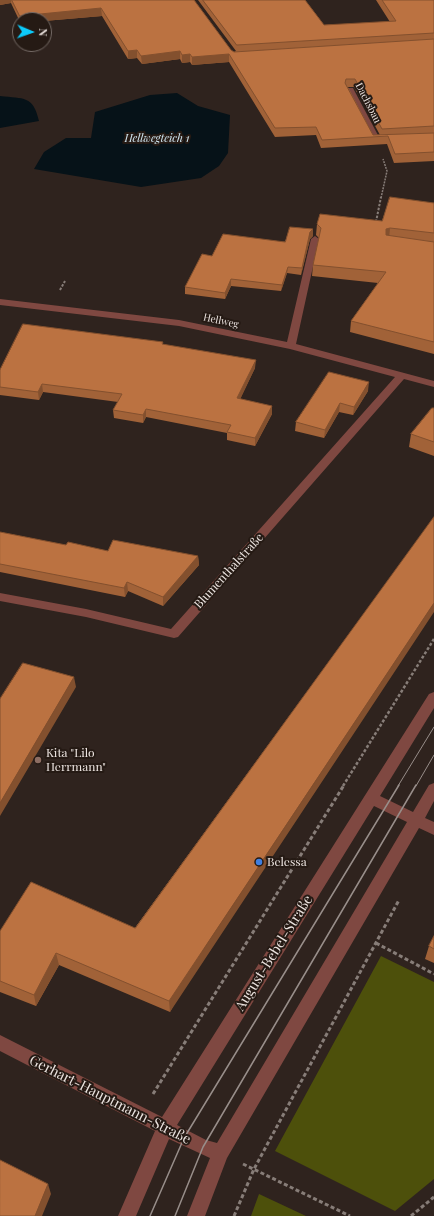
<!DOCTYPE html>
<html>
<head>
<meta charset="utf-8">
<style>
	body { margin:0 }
	#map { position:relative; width:434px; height:1216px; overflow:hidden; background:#2f231e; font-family:"Playfair Display",serif }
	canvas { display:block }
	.north { position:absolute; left:12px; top:12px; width:40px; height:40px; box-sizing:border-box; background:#251a14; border:1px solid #756b66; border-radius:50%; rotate:92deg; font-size:11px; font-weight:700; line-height:16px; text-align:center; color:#ece4e0 }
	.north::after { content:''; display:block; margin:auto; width:14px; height:18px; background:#0ccafa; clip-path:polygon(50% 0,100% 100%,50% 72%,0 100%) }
</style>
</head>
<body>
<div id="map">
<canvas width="434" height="1216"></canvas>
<div class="north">N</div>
</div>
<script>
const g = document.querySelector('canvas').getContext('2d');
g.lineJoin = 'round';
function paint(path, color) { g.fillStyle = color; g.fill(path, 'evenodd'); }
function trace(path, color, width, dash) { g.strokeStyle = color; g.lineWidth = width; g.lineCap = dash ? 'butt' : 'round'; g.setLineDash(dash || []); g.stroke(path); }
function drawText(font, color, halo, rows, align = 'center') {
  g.font = font + ' "Playfair Display",serif'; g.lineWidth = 4; g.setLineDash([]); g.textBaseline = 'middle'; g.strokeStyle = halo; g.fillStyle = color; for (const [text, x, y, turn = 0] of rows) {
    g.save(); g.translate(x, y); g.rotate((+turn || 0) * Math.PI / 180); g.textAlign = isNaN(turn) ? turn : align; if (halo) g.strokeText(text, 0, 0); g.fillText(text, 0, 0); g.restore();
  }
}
const green = new Path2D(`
	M 381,956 L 434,982 L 434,1179 L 395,1211 L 275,1151 Z
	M 259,1194 L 306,1216 L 251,1216 Z`);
const water = new Path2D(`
	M 177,93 L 198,106 L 230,115 L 228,153 L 219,166 L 201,178 L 141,187 L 34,169 L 44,152 L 66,138 L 91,138 L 95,112 L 150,95 Z
	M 0,96 C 24,99 33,95 39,121 L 0,128 Z`);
const pathFar3 = new Path2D(`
	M 381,198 L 387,171 L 383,159`);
const pathFar2 = new Path2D(`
	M 376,222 L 381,197
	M 60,290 L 65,281`);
const pathFar1 = new Path2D(`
	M 343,786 L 434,639`);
const path = new Path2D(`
	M 376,943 L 434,974
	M 153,1094 L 344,785
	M 243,1164 L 350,1216
	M 234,1216 L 254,1169 L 399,900
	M 411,1216 L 434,1197`);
const minor = new Path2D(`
	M 347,88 L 353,88 L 354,90 L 380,139 L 388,139 L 388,143 L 374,143 L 346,90 Z
	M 315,236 L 319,239 L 296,344 L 434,381 L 434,387 L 404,379 L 178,637 L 174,638 L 86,617 L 0,601 L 0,593 L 86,609 L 171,629 L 395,377 L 290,349 L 179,326 L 0,305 L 0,299 L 179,320 L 287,342 L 311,239 Z
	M 434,692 L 434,708 L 380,796 L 413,812 L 429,785 L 434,783 L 434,801 L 425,818 L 434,822 L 434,835 L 419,828 L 227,1158 L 205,1216 L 187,1216 L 210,1158 L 169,1139 L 136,1216 L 118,1216 L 155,1131 L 0,1051 L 0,1035 L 162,1117 L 429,694 ZM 374,806 L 407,822 L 217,1143 L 206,1140 L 177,1125 Z`);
const tramFar1 = new Path2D(`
	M 398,786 L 434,727
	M 416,786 L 434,755`);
const tram = new Path2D(`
	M 150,1216 L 184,1138 L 399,785
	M 175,1216 L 203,1147 L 416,785`);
const wall = new Path2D(`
	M 0,0 L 194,0 L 231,50 L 234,52 L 236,51 L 198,0 L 305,0 L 324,25 L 390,22 L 376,0 L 434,0 L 434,161 L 394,163 L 387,144 L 321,148 L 316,135 L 275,137 L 229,62 L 192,65 L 190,62 L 182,63 L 180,59 L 142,64 L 137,58 L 128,59 L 102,16 L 44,21 L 44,20 L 20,20 L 20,22 L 11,3 L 0,5 ZM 348,87 L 354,87 L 380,135 L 373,135 Z
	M 434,203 L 434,354 L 350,332 L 351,321 L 378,283 L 312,276 L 313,265 L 319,238 L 316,235 L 317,224 L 382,221 Z
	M 313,236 L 310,239 L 301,275 L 287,273 L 281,291 L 231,286 L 225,299 L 185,294 L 185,287 L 212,256 Z
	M 163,342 L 163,344 L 255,368 L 240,399 L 272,406 L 272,414 L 255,446 L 227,440 L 227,433 L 146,417 L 143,423 L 114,418 L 113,410 L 118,402 L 43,392 L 39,400 L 0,395 L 0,370 Z
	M 329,372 L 368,391 L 353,415 L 339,412 L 324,438 L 295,431 L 296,422 Z
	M 434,408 L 434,456 L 409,447 L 411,434 Z
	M 434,517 L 170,1012 L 59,965 L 36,1006 L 0,992 L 0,931 L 135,928 Z
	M 0,532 L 66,545 L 108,551 L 198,556 L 199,565 L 163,606 L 128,591 L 125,597 L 0,572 Z
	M 434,936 L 434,963 L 425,959 L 429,946 Z`);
const shadedWall = new Path2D(`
	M 0,0 L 11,0 L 11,3 L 0,5 Z
	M 101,8 L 102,16 L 44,21 L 44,20 L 20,20 L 20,16 Z
	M 137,50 L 137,58 L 128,59 L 128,51 Z
	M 180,51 L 180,59 L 142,64 L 141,56 Z
	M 190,54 L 190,62 L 182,63 L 182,55 Z
	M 229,54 L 229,62 L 192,65 L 192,57 Z
	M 390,228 L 389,239 L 385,240 L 386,229 Z
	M 313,229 L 313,236 L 310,239 L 301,275 L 302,268 L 310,232 Z
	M 288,267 L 287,273 L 281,291 L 282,285 Z
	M 231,279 L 231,286 L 225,299 L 225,293 Z
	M 256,360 L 255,368 L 237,406 L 237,398 Z
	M 369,382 L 368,391 L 353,415 L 354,407 Z
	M 42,384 L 43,392 L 39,400 L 38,392 Z
	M 340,403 L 339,412 L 324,438 L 325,430 Z
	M 272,406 L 272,414 L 255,446 L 255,438 Z
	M 146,409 L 146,417 L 143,423 L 143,415 Z
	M 198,556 L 199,565 L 163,606 L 163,597 Z
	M 127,582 L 128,591 L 125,597 L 124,588 Z
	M 434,603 L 434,612 L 170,1012 L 169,1001 Z
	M 74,677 L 76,687 L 0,816 L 0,803 Z
	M 56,953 L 59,965 L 36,1006 L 34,995 Z
	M 48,1184 L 51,1194 L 42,1216 L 35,1216 Z`);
const building = new Path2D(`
	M 12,0 L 194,0 L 231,50 L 234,52 L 434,39 L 434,126 L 382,129 L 355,79 L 346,79 L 345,83 L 373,135 L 434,133 L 434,152 L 395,154 L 388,136 L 322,140 L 316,127 L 275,128 L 229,54 L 192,57 L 190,54 L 182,55 L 180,51 L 141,56 L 137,50 L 128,51 L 101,8 L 20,16 Z
	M 203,0 L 305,0 L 324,25 L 396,21 L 382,0 L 434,0 L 434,33 L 237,45 Z
	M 390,197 L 434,203 L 434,233 L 390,228 L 386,229 L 386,235 L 434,242 L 434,342 L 351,321 L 386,272 L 313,265 L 321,228 L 317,224 L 320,214 L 382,221 Z
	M 290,227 L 313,229 L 310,232 L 302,268 L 288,267 L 282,285 L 231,279 L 225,293 L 185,287 L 202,254 L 212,256 L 223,234 L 285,242 Z
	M 23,324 L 163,342 L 162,344 L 256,360 L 237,398 L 272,406 L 255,438 L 227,432 L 231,425 L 146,409 L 143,415 L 113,410 L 122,394 L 42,384 L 38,392 L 0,387 L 0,370 Z
	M 329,372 L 369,382 L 354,407 L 340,403 L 325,430 L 296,422 Z
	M 432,408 L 434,408 L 434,442 L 411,434 Z
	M 434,517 L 434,603 L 169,1001 L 56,953 L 34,995 L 0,981 L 0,931 L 31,882 L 135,928 Z
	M 0,532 L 66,545 L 68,542 L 108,551 L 113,540 L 198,556 L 163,597 L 127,582 L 124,588 L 0,564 Z
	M 23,663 L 74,677 L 0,803 L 0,699 Z
	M 434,936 L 434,949 L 429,946 Z
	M 0,1160 L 48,1184 L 35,1216 L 0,1216 Z`);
const markers = [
	[38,760,4,"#8d6e63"],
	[259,862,4,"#3f7fe0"]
];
const farStreetnames = [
	["Dachsbau",368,103,63],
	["Hellweg",221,321,12]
];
const farWaternames = [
	["Hellwegteich 1",157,139]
];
const streetNames = [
	["Blumenthalstraße",229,571,-48]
];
const poiNames = [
	["Kita \"Lilo",46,753],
	["Herrmann\"",46,767],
	["Belessa",267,862]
];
const nearStreetnames = [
	["August-Bebel-Straße",274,953,-58],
	["Gerhart-Hauptmann-Straße",110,1100,27]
];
paint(green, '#4d500b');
paint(water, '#061218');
trace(pathFar3, '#877d78', 1.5, [2, 1]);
trace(pathFar2, '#877d78', 2, [2.5, 1.5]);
trace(pathFar1, '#877d78', 2.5, [3, 2]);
trace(path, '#877d78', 3, [4, 2.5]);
paint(minor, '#7f4841');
trace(tramFar1, '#988e8a', 1);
trace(tram, '#988e8a', 1.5);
paint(wall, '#a16238');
paint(shadedWall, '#83502e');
paint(building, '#bb7241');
trace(building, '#83502e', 1);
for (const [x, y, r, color] of markers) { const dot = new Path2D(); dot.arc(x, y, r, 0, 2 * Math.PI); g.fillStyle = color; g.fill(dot); trace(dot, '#251a14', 1.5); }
drawText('10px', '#ece4e0', '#251a14', farStreetnames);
drawText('italic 11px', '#d0e7f2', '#251a14', farWaternames);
drawText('12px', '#ece4e0', '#251a14', streetNames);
drawText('12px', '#ece4e0', '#251a14', poiNames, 'left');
drawText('14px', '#ece4e0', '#251a14', nearStreetnames);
</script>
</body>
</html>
